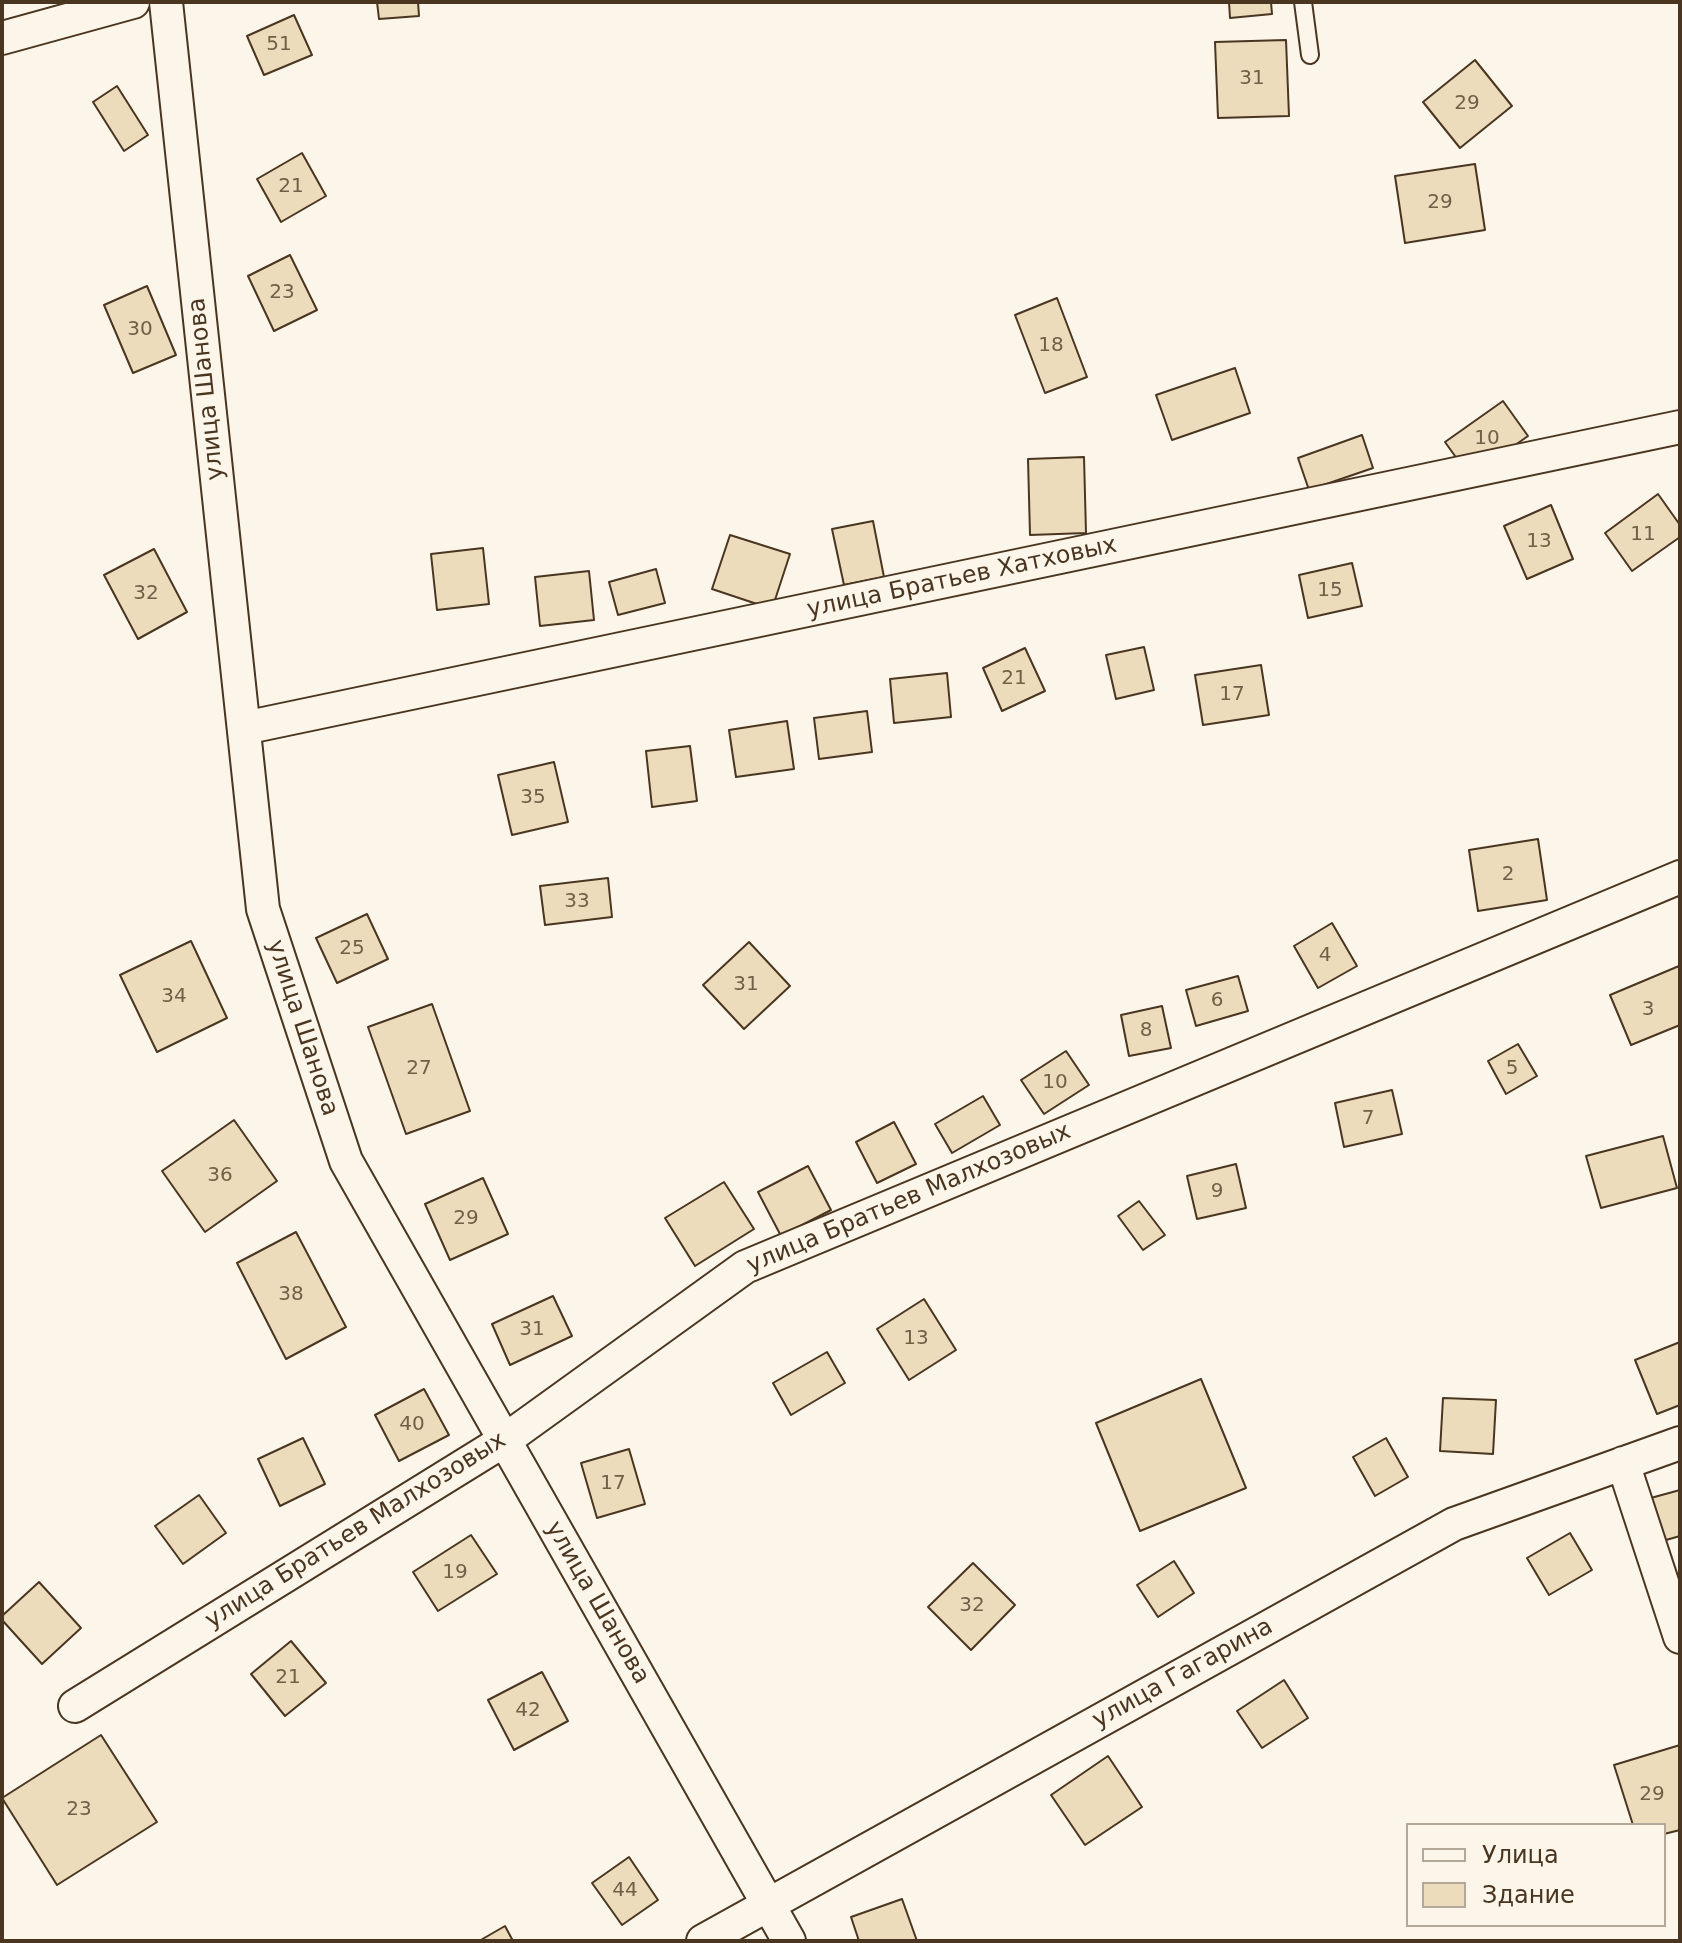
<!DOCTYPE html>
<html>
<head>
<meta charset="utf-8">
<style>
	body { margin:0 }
	#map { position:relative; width:1682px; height:1943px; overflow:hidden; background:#fbf6e9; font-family:"DejaVu Sans",sans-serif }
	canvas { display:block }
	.frame { position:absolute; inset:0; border:4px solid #4a3520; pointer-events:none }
	.legend { position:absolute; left:1406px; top:1823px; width:260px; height:104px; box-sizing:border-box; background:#fbf6e9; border:2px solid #b4a999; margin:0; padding:10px 14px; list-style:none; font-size:24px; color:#4a3520 }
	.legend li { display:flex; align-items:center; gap:16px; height:40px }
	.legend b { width:40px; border:2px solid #b4a999 }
</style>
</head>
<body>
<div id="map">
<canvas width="1682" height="1943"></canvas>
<div class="frame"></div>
<ul class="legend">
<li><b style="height:10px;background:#fbf6e9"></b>Улица</li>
<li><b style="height:22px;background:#ecdcbc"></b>Здание</li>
</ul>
</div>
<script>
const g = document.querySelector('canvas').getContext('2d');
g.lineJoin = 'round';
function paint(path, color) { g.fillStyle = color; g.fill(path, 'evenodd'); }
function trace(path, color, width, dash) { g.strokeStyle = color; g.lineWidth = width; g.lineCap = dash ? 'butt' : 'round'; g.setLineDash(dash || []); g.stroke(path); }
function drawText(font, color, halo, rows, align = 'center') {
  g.font = font + ' "DejaVu Sans",sans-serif'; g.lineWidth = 6; g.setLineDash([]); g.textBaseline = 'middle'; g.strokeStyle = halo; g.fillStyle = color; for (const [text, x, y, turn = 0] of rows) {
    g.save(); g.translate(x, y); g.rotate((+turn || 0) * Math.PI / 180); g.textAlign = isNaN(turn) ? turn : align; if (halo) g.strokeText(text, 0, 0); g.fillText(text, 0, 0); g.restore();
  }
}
const building = new Path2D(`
	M 377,2 L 418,2 L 419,16 L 379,19 Z
	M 1229,2 L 1271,2 L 1272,14 L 1230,18 Z
	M 294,15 L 312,55 L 264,75 L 247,36 Z
	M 1286,40 L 1289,116 L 1218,118 L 1215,42 Z
	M 1475,60 L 1512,106 L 1460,148 L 1423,102 Z
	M 117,86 L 148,135 L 124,151 L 93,102 Z
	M 302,153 L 326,196 L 281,222 L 257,179 Z
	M 1475,164 L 1485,230 L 1405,243 L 1395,176 Z
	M 290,255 L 317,310 L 274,331 L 248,276 Z
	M 147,286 L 176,355 L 133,373 L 104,305 Z
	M 1057,298 L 1087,377 L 1045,393 L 1015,315 Z
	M 1235,368 L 1250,413 L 1172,440 L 1156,395 Z
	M 1503,401 L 1528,436 L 1470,477 L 1445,442 Z
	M 1362,435 L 1373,468 L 1309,490 L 1298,458 Z
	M 1084,457 L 1086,533 L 1030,535 L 1028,459 Z
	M 1658,494 L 1680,525 L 1680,537 L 1632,571 L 1605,533 Z
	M 1551,505 L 1573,559 L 1527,579 L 1504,526 Z
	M 873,521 L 884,577 L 844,585 L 832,529 Z
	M 730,535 L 790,554 L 772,609 L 712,589 Z
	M 483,548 L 489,604 L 437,610 L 431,554 Z
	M 154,549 L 187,612 L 138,639 L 104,575 Z
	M 1352,563 L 1362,606 L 1308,618 L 1299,575 Z
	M 656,569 L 665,603 L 618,615 L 609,582 Z
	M 589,571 L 594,620 L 540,626 L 535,577 Z
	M 1144,647 L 1154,690 L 1116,699 L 1106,655 Z
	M 1025,648 L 1045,691 L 1002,711 L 983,668 Z
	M 1261,665 L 1269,715 L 1203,725 L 1195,675 Z
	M 947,673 L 951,717 L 894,723 L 890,679 Z
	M 867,711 L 872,752 L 819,759 L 814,718 Z
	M 787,721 L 794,769 L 736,777 L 729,730 Z
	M 690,746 L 697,801 L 652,807 L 646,751 Z
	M 554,762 L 568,822 L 512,835 L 498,775 Z
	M 1538,839 L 1547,900 L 1478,911 L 1469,850 Z
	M 608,878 L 612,917 L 545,925 L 540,886 Z
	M 367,914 L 388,959 L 337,983 L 316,938 Z
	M 1332,923 L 1357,966 L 1318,988 L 1294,946 Z
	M 191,941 L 227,1018 L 157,1052 L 120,975 Z
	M 749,942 L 790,986 L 744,1029 L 703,985 Z
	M 1679,966 L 1680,1025 L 1631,1045 L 1610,995 Z
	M 1238,976 L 1248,1011 L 1196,1026 L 1186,990 Z
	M 432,1004 L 470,1111 L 406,1134 L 368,1027 Z
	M 1162,1006 L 1171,1048 L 1129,1056 L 1121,1015 Z
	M 1518,1044 L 1537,1076 L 1506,1094 L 1488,1061 Z
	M 1066,1051 L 1089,1085 L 1044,1114 L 1021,1080 Z
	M 1392,1090 L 1402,1134 L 1344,1147 L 1335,1103 Z
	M 983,1096 L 1000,1125 L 952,1153 L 935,1124 Z
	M 234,1120 L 277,1181 L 205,1232 L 162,1171 Z
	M 894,1122 L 916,1164 L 877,1183 L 856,1142 Z
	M 1663,1136 L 1677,1188 L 1601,1208 L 1586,1156 Z
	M 1236,1164 L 1246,1208 L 1197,1219 L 1187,1176 Z
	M 808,1166 L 831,1210 L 781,1236 L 758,1192 Z
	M 483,1178 L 508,1234 L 450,1260 L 425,1204 Z
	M 724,1182 L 754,1229 L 695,1266 L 665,1218 Z
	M 1139,1201 L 1165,1235 L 1143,1250 L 1118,1216 Z
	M 296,1232 L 346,1327 L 286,1359 L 237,1263 Z
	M 553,1296 L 572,1336 L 510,1365 L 492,1324 Z
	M 924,1299 L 956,1350 L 909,1380 L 877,1329 Z
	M 1680,1342 L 1680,1405 L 1657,1414 L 1635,1360 Z
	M 827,1352 L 845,1383 L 791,1415 L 773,1383 Z
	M 1201,1379 L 1246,1488 L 1140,1531 L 1096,1423 Z
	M 424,1389 L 449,1435 L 399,1461 L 375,1415 Z
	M 1443,1398 L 1496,1400 L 1493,1454 L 1440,1451 Z
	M 303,1438 L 325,1484 L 280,1506 L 258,1459 Z
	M 1386,1438 L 1408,1477 L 1375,1496 L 1353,1457 Z
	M 629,1449 L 645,1504 L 597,1518 L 581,1463 Z
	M 1680,1490 L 1680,1536 L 1659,1542 L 1647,1499 Z
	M 199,1495 L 226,1533 L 183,1564 L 155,1526 Z
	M 1570,1533 L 1592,1570 L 1549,1595 L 1527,1558 Z
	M 471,1535 L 497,1574 L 438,1611 L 413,1572 Z
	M 1174,1561 L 1194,1593 L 1158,1617 L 1137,1585 Z
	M 973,1563 L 1015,1605 L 971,1650 L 928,1607 Z
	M 39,1582 L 81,1628 L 42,1664 L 2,1620 L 2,1616 Z
	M 291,1641 L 326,1683 L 285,1716 L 251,1674 Z
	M 542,1672 L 568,1721 L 514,1750 L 488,1700 Z
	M 1284,1680 L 1308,1718 L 1262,1748 L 1237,1711 Z
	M 101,1735 L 157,1822 L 57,1885 L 2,1798 Z
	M 1680,1745 L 1680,1830 L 1664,1834 L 1664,1825 L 1633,1825 L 1614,1765 Z
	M 1108,1756 L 1142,1807 L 1085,1845 L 1051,1795 Z
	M 629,1857 L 658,1900 L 622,1925 L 592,1883 Z
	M 902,1899 L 917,1941 L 859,1941 L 851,1917 Z
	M 505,1926 L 513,1941 L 479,1941 Z`);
const service = new Path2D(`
	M 1303,2 L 1310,55`);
const minor = new Path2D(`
	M 166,2 L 263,909 L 346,1161 L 789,1941
	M 2,38 L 133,2
	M 244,728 L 1680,427
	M 1623,1463 L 1680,1637
	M 75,1706 L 505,1440 L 745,1267 L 1680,877
	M 703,1941 L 1454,1524 L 1680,1443`);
const numberNames = [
	["51",279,45],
	["31",1252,79],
	["29",1467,104],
	["21",291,187],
	["29",1440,203],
	["23",282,293],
	["30",140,330],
	["18",1051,346],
	["10",1487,439],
	["11",1643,535],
	["13",1539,542],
	["15",1330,591],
	["32",146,594],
	["21",1014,679],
	["17",1232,695],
	["35",533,798],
	["2",1508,875],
	["33",577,902],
	["25",352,949],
	["4",1325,956],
	["31",746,985],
	["34",174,997],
	["6",1217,1001],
	["3",1648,1010],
	["8",1146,1031],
	["27",419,1069],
	["5",1512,1069],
	["10",1055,1083],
	["7",1368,1119],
	["36",220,1176],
	["9",1217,1192],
	["29",466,1219],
	["38",291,1295],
	["31",532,1330],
	["13",916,1339],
	["40",412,1425],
	["17",613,1484],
	["19",455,1573],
	["32",972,1606],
	["21",288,1678],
	["42",528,1711],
	["29",1652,1795],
	["23",79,1810],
	["44",625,1891]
];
const streetNames = [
	["улица Шанова",207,389,-96],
	["улица Братьев Хатховых",962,578,-12],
	["улица Шанова",302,1028,72],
	["улица Братьев Малхозовых",909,1199,-23],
	["улица Братьев Малхозовых",356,1531,-32],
	["улица Шанова",597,1603,60],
	["улица Гагарина",1183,1674,-29]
];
paint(building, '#ecdcbc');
trace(building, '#4a3520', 2);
trace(service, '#4a3520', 20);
trace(minor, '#4a3520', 36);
trace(service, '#fbf6e9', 16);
trace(minor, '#fbf6e9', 32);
drawText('20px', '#725f47', null, numberNames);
drawText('24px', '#4a3520', '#fbf6e9', streetNames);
</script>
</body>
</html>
